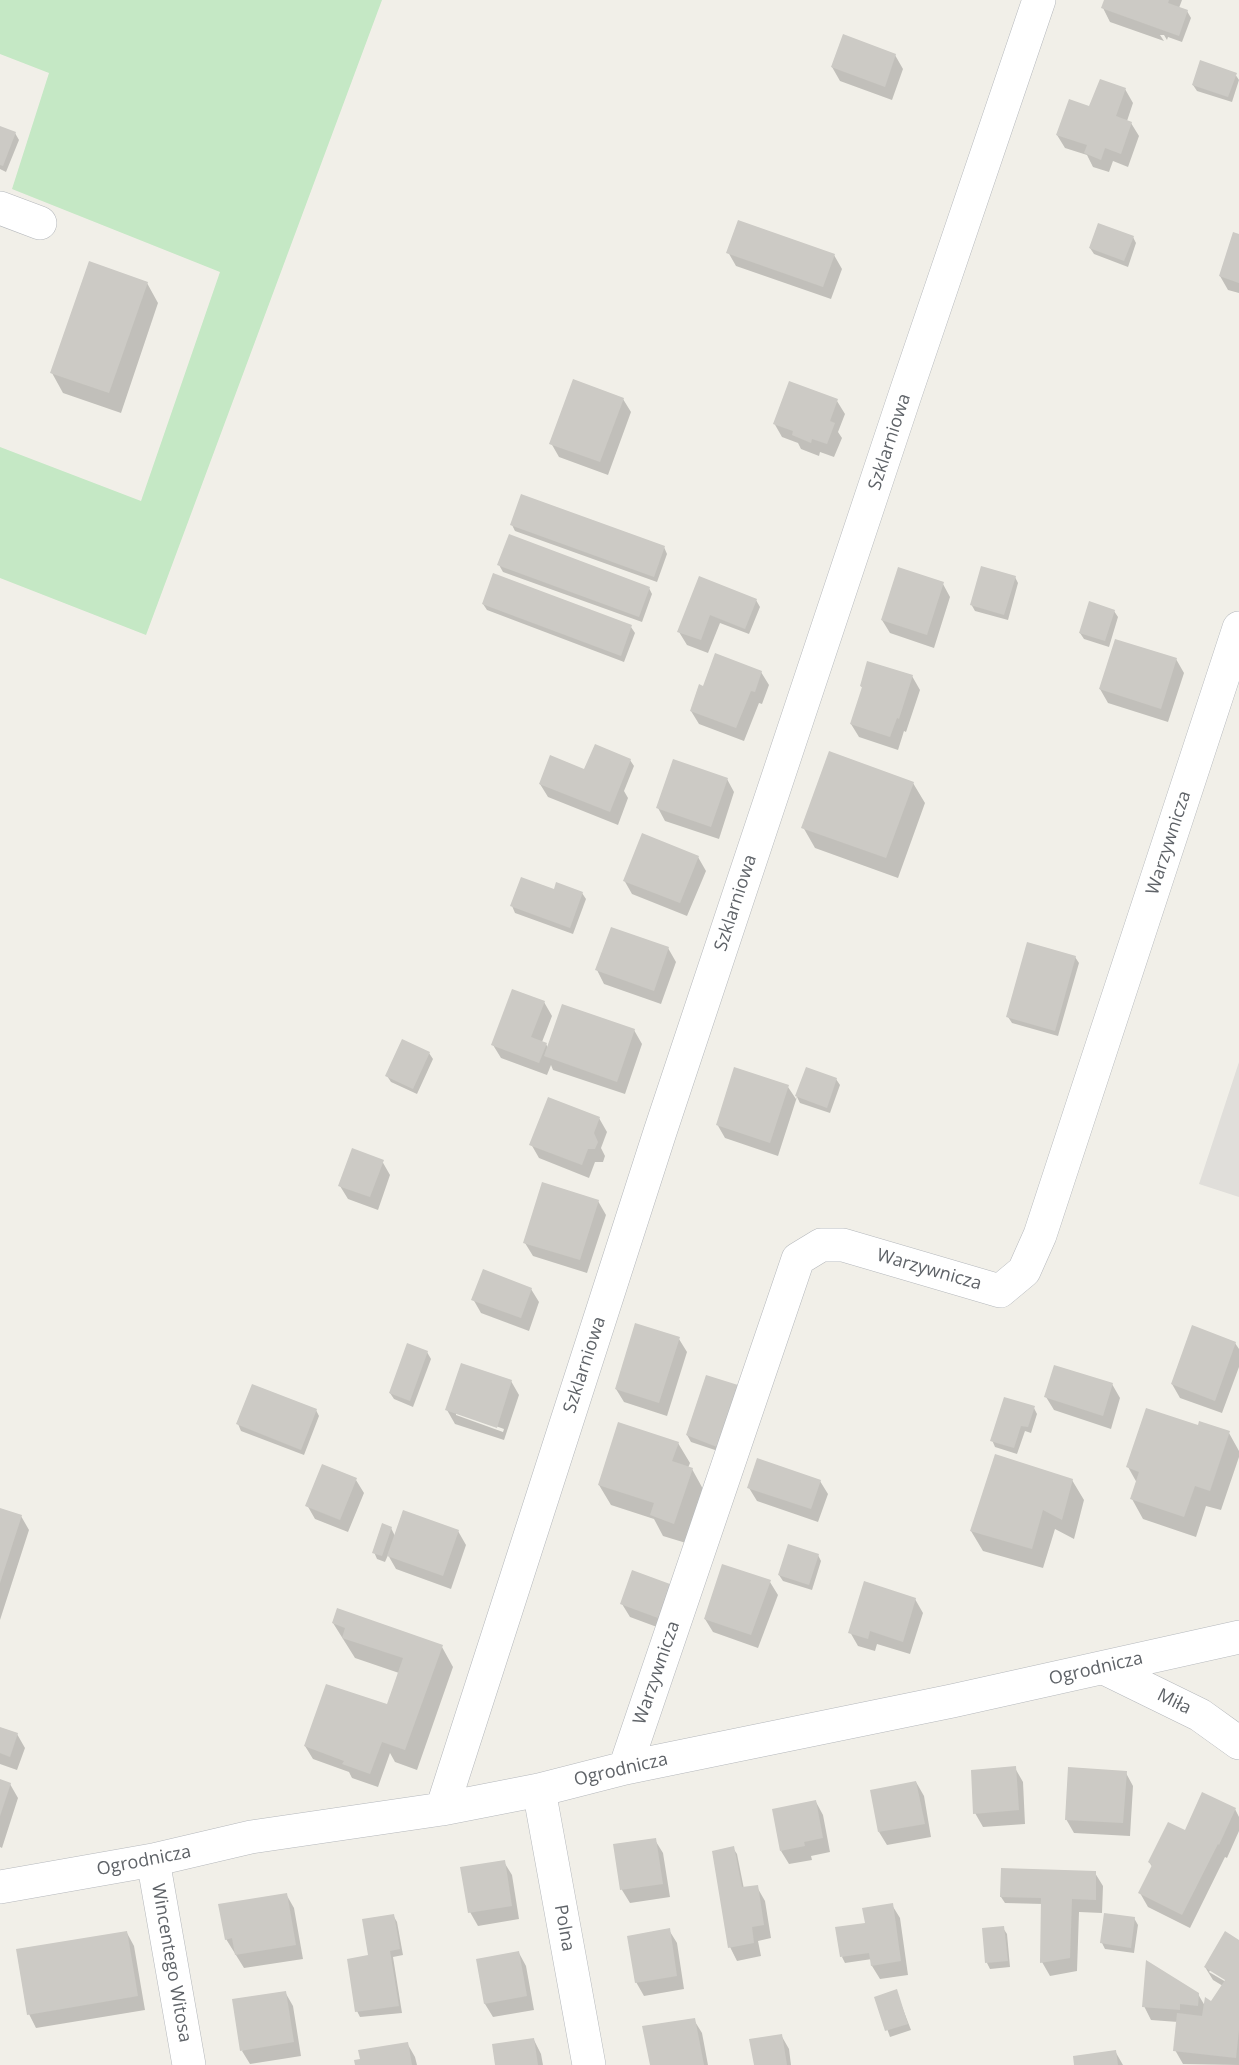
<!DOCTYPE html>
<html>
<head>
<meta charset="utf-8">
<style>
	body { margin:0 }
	canvas { display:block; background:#f1efe8 }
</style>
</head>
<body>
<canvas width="1239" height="2065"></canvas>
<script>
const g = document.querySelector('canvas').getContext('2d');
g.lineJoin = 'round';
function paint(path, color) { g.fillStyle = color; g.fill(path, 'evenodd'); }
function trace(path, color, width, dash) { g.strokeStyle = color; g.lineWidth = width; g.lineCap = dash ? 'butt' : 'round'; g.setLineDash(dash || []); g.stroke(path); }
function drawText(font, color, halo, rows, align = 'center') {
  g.font = font + ' "Open Sans",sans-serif'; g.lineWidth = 4.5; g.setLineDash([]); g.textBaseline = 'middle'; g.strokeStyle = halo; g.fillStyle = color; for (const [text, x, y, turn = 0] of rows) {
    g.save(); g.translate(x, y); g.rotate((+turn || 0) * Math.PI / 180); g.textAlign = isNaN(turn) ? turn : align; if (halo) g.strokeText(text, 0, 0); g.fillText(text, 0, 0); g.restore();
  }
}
const industrial = new Path2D(`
	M 1239,1062 L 1239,1197 L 1199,1184 Z`);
const green = new Path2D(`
	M 0,0 L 382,0 L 146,635 L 0,578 L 0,447 L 141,501 L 220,272 L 12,189 L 49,73 L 0,54 Z`);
const shadow = new Path2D(`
	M 1105,0 L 1182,0 L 1179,8 L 1187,11 L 1191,18 L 1182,42 L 1168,37 L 1167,40 L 1164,35 L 1160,35 L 1164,41 L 1110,22 L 1103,8 Z
	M 895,55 L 903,69 L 892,100 L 840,81 L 832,67 Z
	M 1235,74 L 1239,80 L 1232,102 L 1197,91 L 1193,85 Z
	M 1125,89 L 1133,103 L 1127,121 L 1131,123 L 1139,136 L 1128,167 L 1113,161 L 1109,172 L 1093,167 L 1087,155 L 1065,148 L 1057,135 L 1090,108 Z
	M 0,127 L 15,133 L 19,140 L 6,172 L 0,169 Z
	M 1239,235 L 1239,293 L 1228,290 L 1220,276 Z
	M 1133,237 L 1136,243 L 1128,267 L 1094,254 L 1090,248 Z
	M 728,252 L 834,255 L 842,269 L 831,299 L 736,266 Z
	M 147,283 L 158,303 L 121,413 L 63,393 L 52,373 Z
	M 623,399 L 631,412 L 608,475 L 559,457 L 551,443 Z
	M 837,401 L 845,414 L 838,432 L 842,438 L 834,457 L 820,452 L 819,456 L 801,449 L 798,443 L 782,437 L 774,423 Z
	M 512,525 L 664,547 L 667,554 L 657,582 L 515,531 Z
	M 499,565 L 649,588 L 652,594 L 642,622 L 503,572 Z
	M 1015,577 L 1018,583 L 1008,620 L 975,611 L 971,604 Z
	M 699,578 L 756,600 L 760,607 L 749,634 L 720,623 L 708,653 L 687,645 L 679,632 Z
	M 943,584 L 950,597 L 934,648 L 890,633 L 882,620 Z
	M 483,604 L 631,627 L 635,633 L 624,662 L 487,610 Z
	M 1114,611 L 1118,617 L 1109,647 L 1084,639 L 1080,633 Z
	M 1176,659 L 1184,673 L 1168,722 L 1108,703 L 1100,689 Z
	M 761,672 L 769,685 L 762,704 L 759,703 L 744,741 L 699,724 L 691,711 L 704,688 Z
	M 912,676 L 920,690 L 906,732 L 904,731 L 898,750 L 859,737 L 851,724 L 863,689 L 861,686 Z
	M 630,760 L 634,766 L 624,791 L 628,798 L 618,825 L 548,797 L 540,784 Z
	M 727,779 L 734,792 L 719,839 L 665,821 L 658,808 Z
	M 913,783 L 925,803 L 898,878 L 815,848 L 803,827 Z
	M 698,857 L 706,871 L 687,916 L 632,894 L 624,880 Z
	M 555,891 L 582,893 L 586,899 L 573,934 L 515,913 L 512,906 Z
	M 668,948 L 676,962 L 661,1004 L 604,984 L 597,970 Z
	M 1075,957 L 1079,963 L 1058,1036 L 1012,1023 L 1008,1017 Z
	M 544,1002 L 552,1016 L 542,1042 L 546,1044 L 548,1048 L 634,1030 L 642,1044 L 625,1094 L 553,1070 L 551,1065 L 547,1075 L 501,1058 L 493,1045 Z
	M 429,1053 L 433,1059 L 417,1094 L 391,1082 L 387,1076 Z
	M 807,1068 L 836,1079 L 840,1085 L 830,1113 L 800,1103 L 797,1097 L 778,1156 L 725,1138 L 717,1124 L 788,1087 L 796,1099 Z
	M 599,1118 L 607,1132 L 601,1148 L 605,1156 L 603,1162 L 595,1162 L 589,1178 L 539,1158 L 531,1144 Z
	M 382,1161 L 390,1175 L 378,1210 L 348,1199 L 340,1186 Z
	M 598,1201 L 606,1215 L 587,1273 L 533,1256 L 525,1243 Z
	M 531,1289 L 539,1302 L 529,1331 L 481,1313 L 473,1299 Z
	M 679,1339 L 687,1352 L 667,1416 L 624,1402 L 616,1389 Z
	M 1235,1343 L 1239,1349 L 1239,1367 L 1222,1413 L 1180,1398 L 1172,1384 Z
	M 427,1352 L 431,1359 L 413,1407 L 394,1399 L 390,1393 Z
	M 511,1381 L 519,1395 L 504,1440 L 455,1424 L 447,1410 ZM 456,1412 L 504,1429 L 503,1432 L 456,1415 Z
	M 1112,1384 L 1120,1398 L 1111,1429 L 1054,1410 L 1046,1397 Z
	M 740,1393 L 721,1452 L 691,1442 L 687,1435 Z
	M 1034,1408 L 1037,1414 L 1031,1433 L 1025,1431 L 1017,1454 L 995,1447 L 992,1440 Z
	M 316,1410 L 319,1416 L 304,1455 L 241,1431 L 238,1424 Z
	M 1199,1427 L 1229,1433 L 1239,1451 L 1239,1457 L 1221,1510 L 1206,1506 L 1196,1537 L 1143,1519 L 1132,1499 L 1137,1483 L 1128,1467 Z
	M 678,1443 L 690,1463 L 688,1468 L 692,1469 L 703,1489 L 686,1543 L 663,1536 L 654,1519 L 611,1505 L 599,1485 Z
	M 356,1480 L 364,1493 L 348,1532 L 315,1519 L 307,1505 Z
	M 1072,1480 L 1084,1500 L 1074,1539 L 1055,1529 L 1043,1568 L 983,1551 L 971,1531 Z
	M 820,1481 L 828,1494 L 818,1522 L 757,1501 L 749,1488 Z
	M 0,1509 L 21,1516 L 29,1530 L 0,1620 Z
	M 391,1528 L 395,1536 L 458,1531 L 466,1545 L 451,1589 L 396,1569 L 388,1555 L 385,1562 L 377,1559 L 374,1552 Z
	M 818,1555 L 821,1561 L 812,1590 L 783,1581 L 779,1575 Z
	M 770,1582 L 778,1595 L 758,1648 L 713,1632 L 705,1619 Z
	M 669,1585 L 677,1599 L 665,1630 L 630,1617 L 622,1604 Z
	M 915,1599 L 923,1613 L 910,1654 L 877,1644 L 875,1651 L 858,1646 L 850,1632 Z
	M 333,1623 L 442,1647 L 453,1667 L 417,1770 L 395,1762 L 390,1753 L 378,1787 L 352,1778 L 349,1772 L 313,1759 L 305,1746 L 391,1708 L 399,1673 L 355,1658 Z
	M 0,1729 L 17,1734 L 25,1748 L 17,1770 L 0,1764 Z
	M 1015,1768 L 1023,1782 L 1025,1824 L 983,1827 L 975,1813 Z
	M 1126,1773 L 1133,1786 L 1130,1836 L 1074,1833 L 1066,1819 Z
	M 0,1781 L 10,1784 L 18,1798 L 2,1848 L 0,1847 Z
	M 916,1782 L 924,1796 L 931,1837 L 887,1845 L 879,1832 Z
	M 816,1802 L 823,1815 L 830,1852 L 811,1856 L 812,1860 L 789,1864 L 781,1851 Z
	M 1235,1809 L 1239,1817 L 1239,1831 L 1227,1858 L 1225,1857 L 1190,1928 L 1148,1907 L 1140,1893 L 1153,1868 L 1149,1862 L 1186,1832 Z
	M 655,1840 L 663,1853 L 670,1897 L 630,1903 L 622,1890 L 615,1846 Z
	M 733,1848 L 737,1854 L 744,1889 L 757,1887 L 765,1901 L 771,1938 L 758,1941 L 761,1956 L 737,1961 L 730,1947 Z
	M 504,1862 L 512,1875 L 519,1919 L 478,1926 L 470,1912 Z
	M 1095,1873 L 1103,1886 L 1102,1913 L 1079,1912 L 1077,1971 L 1050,1976 L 1042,1962 L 1043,1904 L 1005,1903 L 1001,1897 Z
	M 286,1894 L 294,1908 L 303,1959 L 244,1968 L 226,1939 Z
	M 892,1905 L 900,1918 L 908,1975 L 880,1979 L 872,1966 L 872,1959 L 845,1963 L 842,1957 L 866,1924 Z
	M 393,1915 L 397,1922 L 403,1955 L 393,1957 L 402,2013 L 360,2017 L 357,2011 L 369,1956 Z
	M 1134,1918 L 1138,1925 L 1134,1953 L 1105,1949 L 1102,1943 Z
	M 1003,1928 L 1007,1934 L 1010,1967 L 990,1969 L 987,1963 Z
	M 669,1930 L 677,1943 L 684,1989 L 644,1996 L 636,1982 Z
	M 127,1933 L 134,1946 L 145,2010 L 36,2028 L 29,2014 Z
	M 1239,1942 L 1239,2065 L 1183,2064 L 1175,2050 L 1178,2022 L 1151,2020 L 1144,2006 L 1198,1994 L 1205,2006 L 1212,2003 L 1223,1986 L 1213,1980 L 1205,1967 ZM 1211,1969 L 1226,1979 L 1226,1982 L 1209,1972 Z
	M 519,1953 L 526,1966 L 534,2010 L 493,2017 L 485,2004 L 478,1960 Z
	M 896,1991 L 911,2030 L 890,2037 L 876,1998 Z
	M 285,1992 L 293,2006 L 301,2056 L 250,2064 L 242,2051 Z
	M 694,2020 L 702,2033 L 708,2065 L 651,2065 Z
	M 781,2035 L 789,2049 L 791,2065 L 755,2065 Z
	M 534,2040 L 541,2054 L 543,2065 L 496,2065 Z
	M 407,2043 L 415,2057 L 417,2065 L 356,2065 Z
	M 1115,2051 L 1123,2065 L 1076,2065 Z`);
const building = new Path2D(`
	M 1104,0 L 1169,0 L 1168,3 L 1188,10 L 1179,36 L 1101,8 Z
	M 843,34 L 896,54 L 885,87 L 831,67 Z
	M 1200,60 L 1237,73 L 1228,97 L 1192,85 Z
	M 1100,79 L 1126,88 L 1116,116 L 1132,122 L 1121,154 L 1105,148 L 1101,160 L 1084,153 L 1087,145 L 1056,135 L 1069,99 L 1089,106 Z
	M 0,126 L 16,132 L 3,166 L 0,165 Z
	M 738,220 L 835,254 L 823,287 L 726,253 Z
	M 1098,223 L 1134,236 L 1124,261 L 1089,248 Z
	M 1233,232 L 1239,234 L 1239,283 L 1219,276 Z
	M 89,261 L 148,282 L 109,393 L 50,373 Z
	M 573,379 L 624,398 L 600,462 L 549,444 Z
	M 789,381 L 838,399 L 830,421 L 835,423 L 827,444 L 812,439 L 811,443 L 792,435 L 793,431 L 773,424 Z
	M 521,494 L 665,546 L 654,577 L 510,525 Z
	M 509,534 L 650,587 L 639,617 L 497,565 Z
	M 981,566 L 1016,576 L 1004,615 L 970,605 Z
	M 898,567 L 944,582 L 927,635 L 881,620 Z
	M 493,573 L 632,625 L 621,656 L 482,604 Z
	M 699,576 L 757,599 L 745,629 L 710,615 L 701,640 L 677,632 Z
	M 1089,601 L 1115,610 L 1105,641 L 1079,633 Z
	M 1115,639 L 1177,658 L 1161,709 L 1099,689 Z
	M 715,653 L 762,671 L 755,692 L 751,691 L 736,728 L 690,711 L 699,684 L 703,686 Z
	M 867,661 L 913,675 L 899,719 L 897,718 L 890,737 L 850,724 L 862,687 L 860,686 Z
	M 595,744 L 631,759 L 610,812 L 539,784 L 550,755 L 584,769 Z
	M 829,751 L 914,782 L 886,858 L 801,828 Z
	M 673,759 L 728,778 L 711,827 L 656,808 Z
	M 642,833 L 699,856 L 680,903 L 623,881 Z
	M 521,877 L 554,889 L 556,882 L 583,892 L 570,928 L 510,906 Z
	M 611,927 L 669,947 L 654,991 L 595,970 Z
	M 1027,942 L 1076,956 L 1055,1031 L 1006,1017 Z
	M 512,989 L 545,1001 L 531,1037 L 547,1043 L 539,1063 L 491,1045 Z
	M 562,1004 L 635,1029 L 617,1082 L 544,1056 Z
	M 402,1039 L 430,1052 L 413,1089 L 385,1076 Z
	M 734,1067 L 789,1085 L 770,1143 L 716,1125 Z
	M 806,1067 L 837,1078 L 827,1108 L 795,1096 Z
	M 548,1097 L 600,1117 L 594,1133 L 598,1142 L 595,1149 L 588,1149 L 582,1165 L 529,1145 Z
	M 352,1148 L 384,1160 L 370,1197 L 338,1186 Z
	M 542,1182 L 599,1200 L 580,1260 L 523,1243 Z
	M 483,1269 L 532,1288 L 521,1318 L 471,1300 Z
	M 635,1323 L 680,1337 L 659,1403 L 615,1389 Z
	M 1192,1325 L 1236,1342 L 1215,1401 L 1171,1384 Z
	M 407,1343 L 428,1351 L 410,1401 L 389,1393 Z
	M 461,1363 L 512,1380 L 497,1428 L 445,1410 Z
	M 1054,1365 L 1113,1383 L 1103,1416 L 1044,1397 Z
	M 706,1375 L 738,1385 L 717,1447 L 686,1435 Z
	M 252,1384 L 317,1409 L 301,1450 L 236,1424 Z
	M 1004,1397 L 1035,1406 L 1028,1427 L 1021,1426 L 1014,1448 L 990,1441 Z
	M 1146,1408 L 1198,1425 L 1199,1421 L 1230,1431 L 1210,1491 L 1195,1486 L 1184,1517 L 1130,1499 L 1139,1472 L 1126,1467 Z
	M 618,1422 L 679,1442 L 672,1461 L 693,1468 L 674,1524 L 650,1515 L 654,1503 L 598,1485 Z
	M 995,1454 L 1073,1479 L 1062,1520 L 1043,1510 L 1032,1549 L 970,1531 Z
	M 757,1458 L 821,1480 L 811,1509 L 747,1488 Z
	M 322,1464 L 357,1478 L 340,1520 L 305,1506 Z
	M 0,1508 L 22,1515 L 0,1583 Z
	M 403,1510 L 459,1530 L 443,1576 L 387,1556 Z
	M 382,1523 L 392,1527 L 382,1556 L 372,1553 Z
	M 788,1544 L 819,1554 L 809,1585 L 778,1575 Z
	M 722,1564 L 771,1580 L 751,1635 L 704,1619 Z
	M 632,1570 L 670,1584 L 658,1618 L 620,1604 Z
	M 864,1581 L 916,1598 L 903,1642 L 870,1631 L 868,1639 L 848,1633 Z
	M 337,1608 L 443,1645 L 405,1750 L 382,1742 L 370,1774 L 342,1764 L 344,1761 L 304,1746 L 326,1684 L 387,1704 L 403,1658 L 342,1638 L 345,1628 L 332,1623 Z
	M 0,1727 L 18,1733 L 10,1757 L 0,1753 Z
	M 1016,1766 L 1019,1810 L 973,1814 L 971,1770 Z
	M 1068,1767 L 1127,1771 L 1123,1823 L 1065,1820 Z
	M 0,1779 L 11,1783 L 0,1816 Z
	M 916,1781 L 925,1824 L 878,1832 L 870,1790 Z
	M 1202,1792 L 1236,1808 L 1219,1845 L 1218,1844 L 1182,1915 L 1138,1893 L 1152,1865 L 1148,1862 L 1168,1822 L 1185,1830 Z
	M 816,1800 L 823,1838 L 804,1842 L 805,1846 L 780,1851 L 772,1809 Z
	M 656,1838 L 663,1884 L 620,1890 L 613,1844 Z
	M 734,1846 L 742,1887 L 758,1885 L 764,1925 L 752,1927 L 754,1943 L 728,1948 L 712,1851 Z
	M 505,1860 L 512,1906 L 468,1913 L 460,1867 Z
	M 1001,1868 L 1096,1871 L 1096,1900 L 1072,1899 L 1070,1958 L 1040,1963 L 1041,1898 L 1000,1897 Z
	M 287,1893 L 296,1945 L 235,1955 L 232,1938 L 225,1940 L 218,1904 Z
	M 893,1903 L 901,1961 L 871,1966 L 869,1953 L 840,1957 L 835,1927 L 865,1923 L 862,1908 Z
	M 1104,1913 L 1135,1917 L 1131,1948 L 1100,1943 Z
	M 394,1914 L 400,1949 L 390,1951 L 399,2006 L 355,2012 L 347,1959 L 368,1955 L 362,1919 Z
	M 1004,1926 L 1008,1961 L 985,1963 L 982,1928 Z
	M 670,1928 L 677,1976 L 635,1983 L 627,1936 Z
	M 127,1931 L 138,1996 L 27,2015 L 16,1949 Z
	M 1225,1931 L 1239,1940 L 1239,2030 L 1236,2058 L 1173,2051 L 1177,2013 L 1202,2016 L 1205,1997 L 1211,2001 L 1225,1980 L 1204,1967 Z
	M 519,1951 L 527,1996 L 484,2004 L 476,1959 Z
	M 1146,1960 L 1199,1993 L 1198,2006 L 1180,2004 L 1180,2010 L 1142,2007 Z
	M 897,1989 L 908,2024 L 885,2031 L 874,1997 Z
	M 286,1991 L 294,2042 L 240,2051 L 232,1999 Z
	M 695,2018 L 704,2065 L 650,2065 L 642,2026 Z
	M 782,2034 L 787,2065 L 754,2065 L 749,2039 Z
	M 534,2038 L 538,2065 L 495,2065 L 492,2044 Z
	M 408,2042 L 412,2065 L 355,2065 L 354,2060 L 360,2059 L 358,2050 Z
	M 1116,2050 L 1118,2065 L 1074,2065 L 1073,2056 Z`);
const minor = new Path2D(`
	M 0,208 L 40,223
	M 1104,1668 L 1200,1715 L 1239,1743
	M 625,1768 L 798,1259 L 821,1245 L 843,1245 L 1000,1291 L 1024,1271 L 1040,1235 L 1239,628
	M 539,1790 L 589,2065
	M 442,1809 L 660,1132 L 906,392 L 1039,0
	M 153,1860 L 189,2065
	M 0,1887 L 153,1860 L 251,1837 L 442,1809 L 539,1790 L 625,1768 L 952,1701 L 1239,1637`);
const streetNames = [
	["Szklarniowa",890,442,-72],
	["Warzywnicza",1169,843,-72],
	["Szklarniowa",736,903,-72],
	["Warzywnicza",929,1270,16],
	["Szklarniowa",585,1365,-72],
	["Ogrodnicza",1096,1669,-13],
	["Warzywnicza",657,1673,-71],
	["Miła",1174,1702,26],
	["Ogrodnicza",621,1770,-13],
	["Ogrodnicza",144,1861,-11],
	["Polna",564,1928,80],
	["Wincentego Witosa",171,1963,80]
];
paint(industrial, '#e0deda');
paint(green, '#c5e8c5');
paint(shadow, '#0003');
paint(building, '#cccac5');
trace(minor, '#b5b8bc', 34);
trace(minor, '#fff', 33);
drawText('18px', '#5f6368', '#fff', streetNames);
</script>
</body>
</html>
